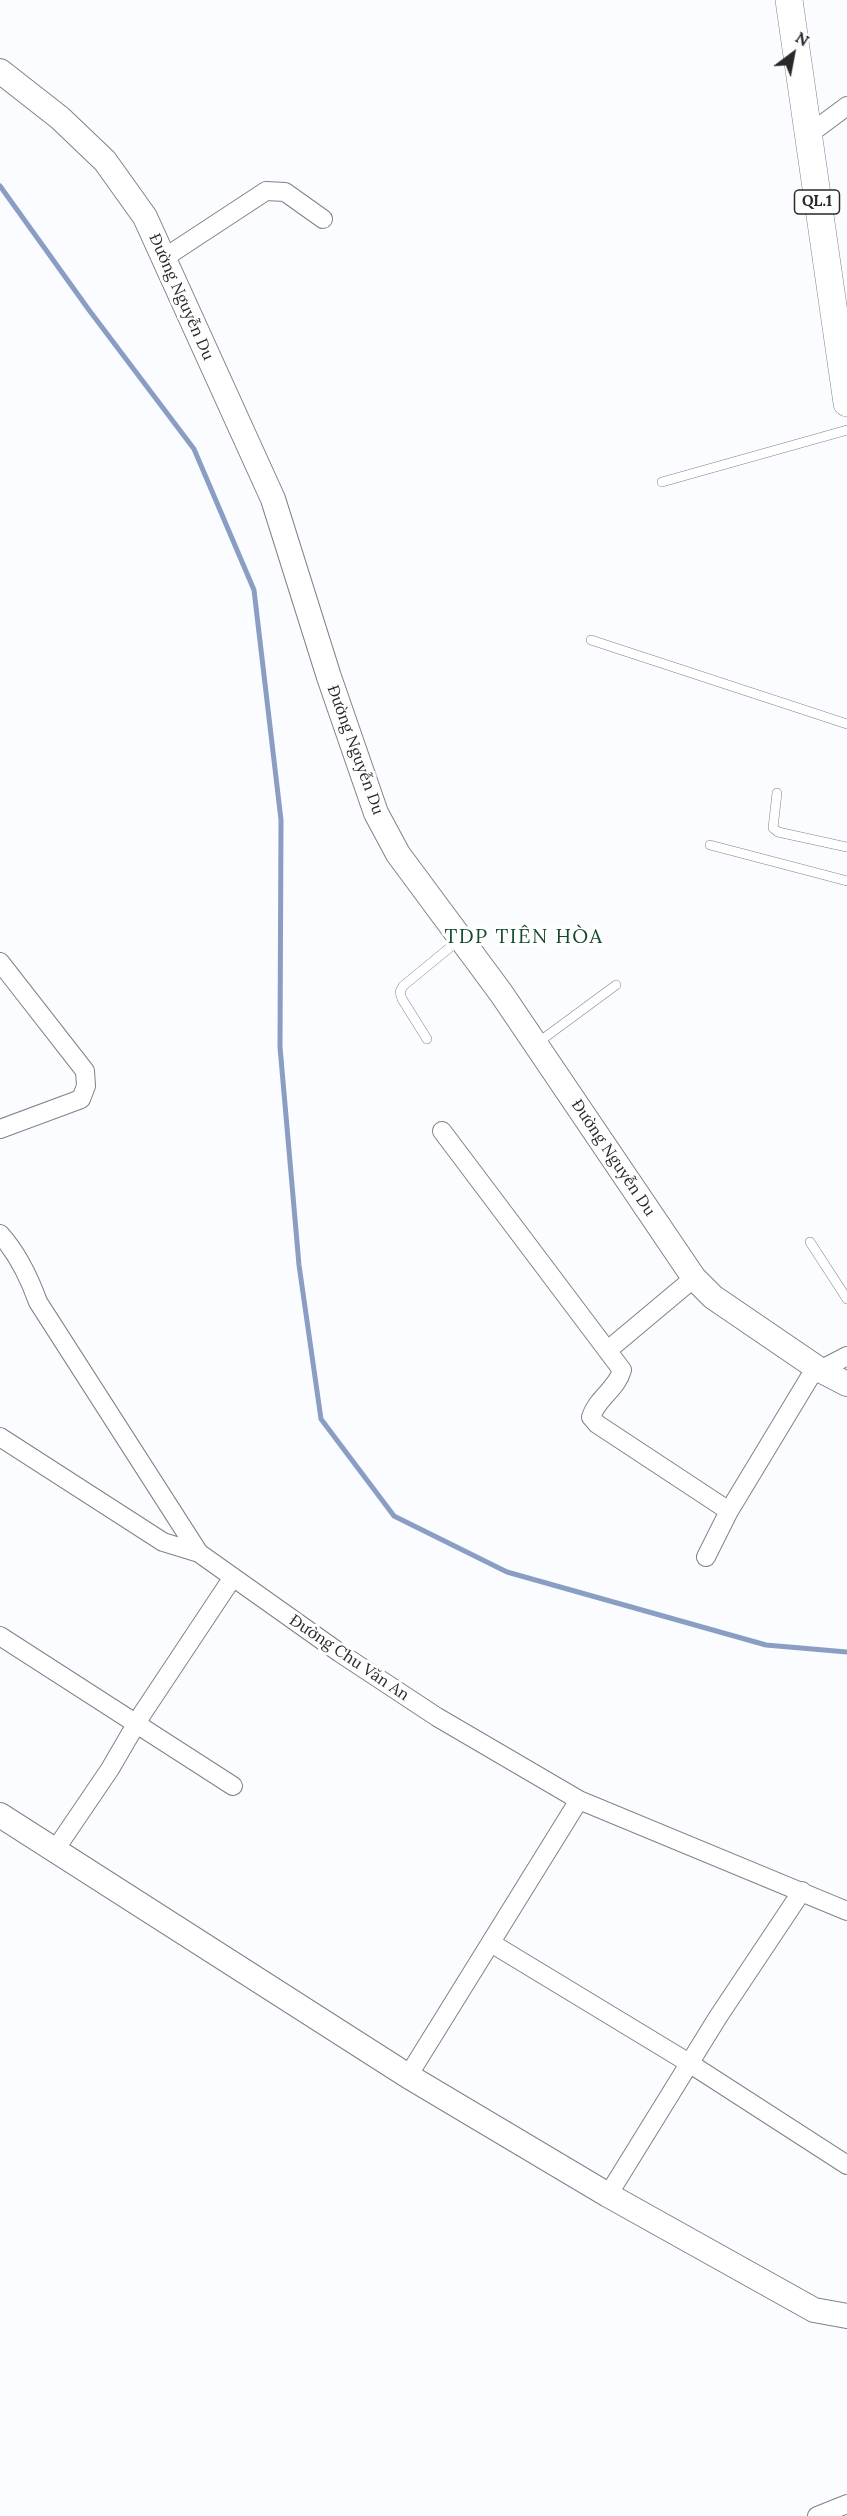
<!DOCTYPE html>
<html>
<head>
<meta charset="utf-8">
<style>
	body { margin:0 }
	#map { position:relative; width:847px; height:2516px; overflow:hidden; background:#fafcff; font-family:Lora,serif }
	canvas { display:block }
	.north { position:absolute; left:763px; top:24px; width:60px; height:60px; -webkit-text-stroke:4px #fff; paint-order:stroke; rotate:32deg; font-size:16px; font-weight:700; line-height:24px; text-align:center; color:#28292b }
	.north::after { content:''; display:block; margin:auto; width:21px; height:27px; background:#28292b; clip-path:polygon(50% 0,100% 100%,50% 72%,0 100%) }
</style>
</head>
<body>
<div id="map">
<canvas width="847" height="2516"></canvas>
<div class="north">N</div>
</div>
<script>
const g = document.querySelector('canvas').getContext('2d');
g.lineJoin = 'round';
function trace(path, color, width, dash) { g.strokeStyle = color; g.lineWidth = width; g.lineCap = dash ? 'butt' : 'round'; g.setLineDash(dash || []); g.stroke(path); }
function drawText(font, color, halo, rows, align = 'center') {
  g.font = font + ' Lora,serif'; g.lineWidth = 6; g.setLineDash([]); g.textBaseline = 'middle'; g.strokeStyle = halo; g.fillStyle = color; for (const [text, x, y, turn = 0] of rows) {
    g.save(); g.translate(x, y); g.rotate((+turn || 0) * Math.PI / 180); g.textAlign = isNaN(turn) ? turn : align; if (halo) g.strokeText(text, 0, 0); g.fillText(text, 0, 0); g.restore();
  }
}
const stream = new Path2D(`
	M 0,186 L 89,310 L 194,449 L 254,590 L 281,820 L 280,1047 L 299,1265 L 321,1419 L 394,1516 L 507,1572 L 766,1645 L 847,1652`);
const lane = new Path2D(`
	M 662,482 L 847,430
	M 591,640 L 847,724
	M 777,793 L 773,828 L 778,832 L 847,847
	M 710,845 L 847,881
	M 427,1039 L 402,999 L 400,992 L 403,986 L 459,940
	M 536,1044 L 616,985
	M 810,1242 L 847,1299`);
const street = new Path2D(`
	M 808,135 L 847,106
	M 164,258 L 266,191 L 285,192 L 323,219
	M 0,962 L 85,1071 L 86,1086 L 81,1099 L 0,1129
	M 442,1131 L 622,1370 C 617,1389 597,1398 591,1417 L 597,1424 L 729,1511
	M 0,1234 C 18,1254 29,1277 38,1302 L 199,1553 L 340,1653 L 437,1717 L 579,1800 L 847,1911
	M 608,1350 L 694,1278
	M 820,1370 L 847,1356
	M 0,1437 L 163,1542 L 199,1553
	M 706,1557 L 729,1511 L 816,1367
	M 0,1636 L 233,1786
	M 55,1850 L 110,1769 L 142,1714 L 233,1577
	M 491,1943 L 689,2063 L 847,2165
	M 408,2076 L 579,1800
	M 608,2195 L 718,2017 L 802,1891
	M 817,2516 L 847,2504`);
const secondary = new Path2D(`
	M 0,71 L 60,118 L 105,161 L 145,217 L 273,499 L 329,677 L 376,813 L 398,854 L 501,993 L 694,1278 L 713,1297 L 820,1370 L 847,1384
	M 0,1815 L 408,2076 L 608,2195 L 814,2310 L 847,2316`);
const primary = new Path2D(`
	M 789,0 L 847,403`);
const shields = [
	[817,202,45]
];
const shieldNames = [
	["QL.1",817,202]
];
const streetNames = [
	["Đường Nguyễn Du",181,297,66],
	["Đường Nguyễn Du",355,750,70],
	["Đường Nguyễn Du",613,1158,56],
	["Đường Chu Văn An",349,1658,34]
];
const quarterNames = [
	["TDP TIÊN HÒA",524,937]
];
trace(stream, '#8a9ec3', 5);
trace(lane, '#808286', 10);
trace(street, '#808286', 20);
trace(secondary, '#808286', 26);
trace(primary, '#808286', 28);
trace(lane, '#fff', 9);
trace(street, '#fff', 18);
trace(secondary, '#fff', 24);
trace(primary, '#fff', 27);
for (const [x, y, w] of shields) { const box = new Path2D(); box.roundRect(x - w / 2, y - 12, w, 24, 4.5); g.fillStyle = '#fff'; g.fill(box); trace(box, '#28292b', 1.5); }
drawText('bold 15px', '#28292b', null, shieldNames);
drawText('16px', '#28292b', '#fff', streetNames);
g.letterSpacing = '1.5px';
drawText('20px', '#154b2b', '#fff', quarterNames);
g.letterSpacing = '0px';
</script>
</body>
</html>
